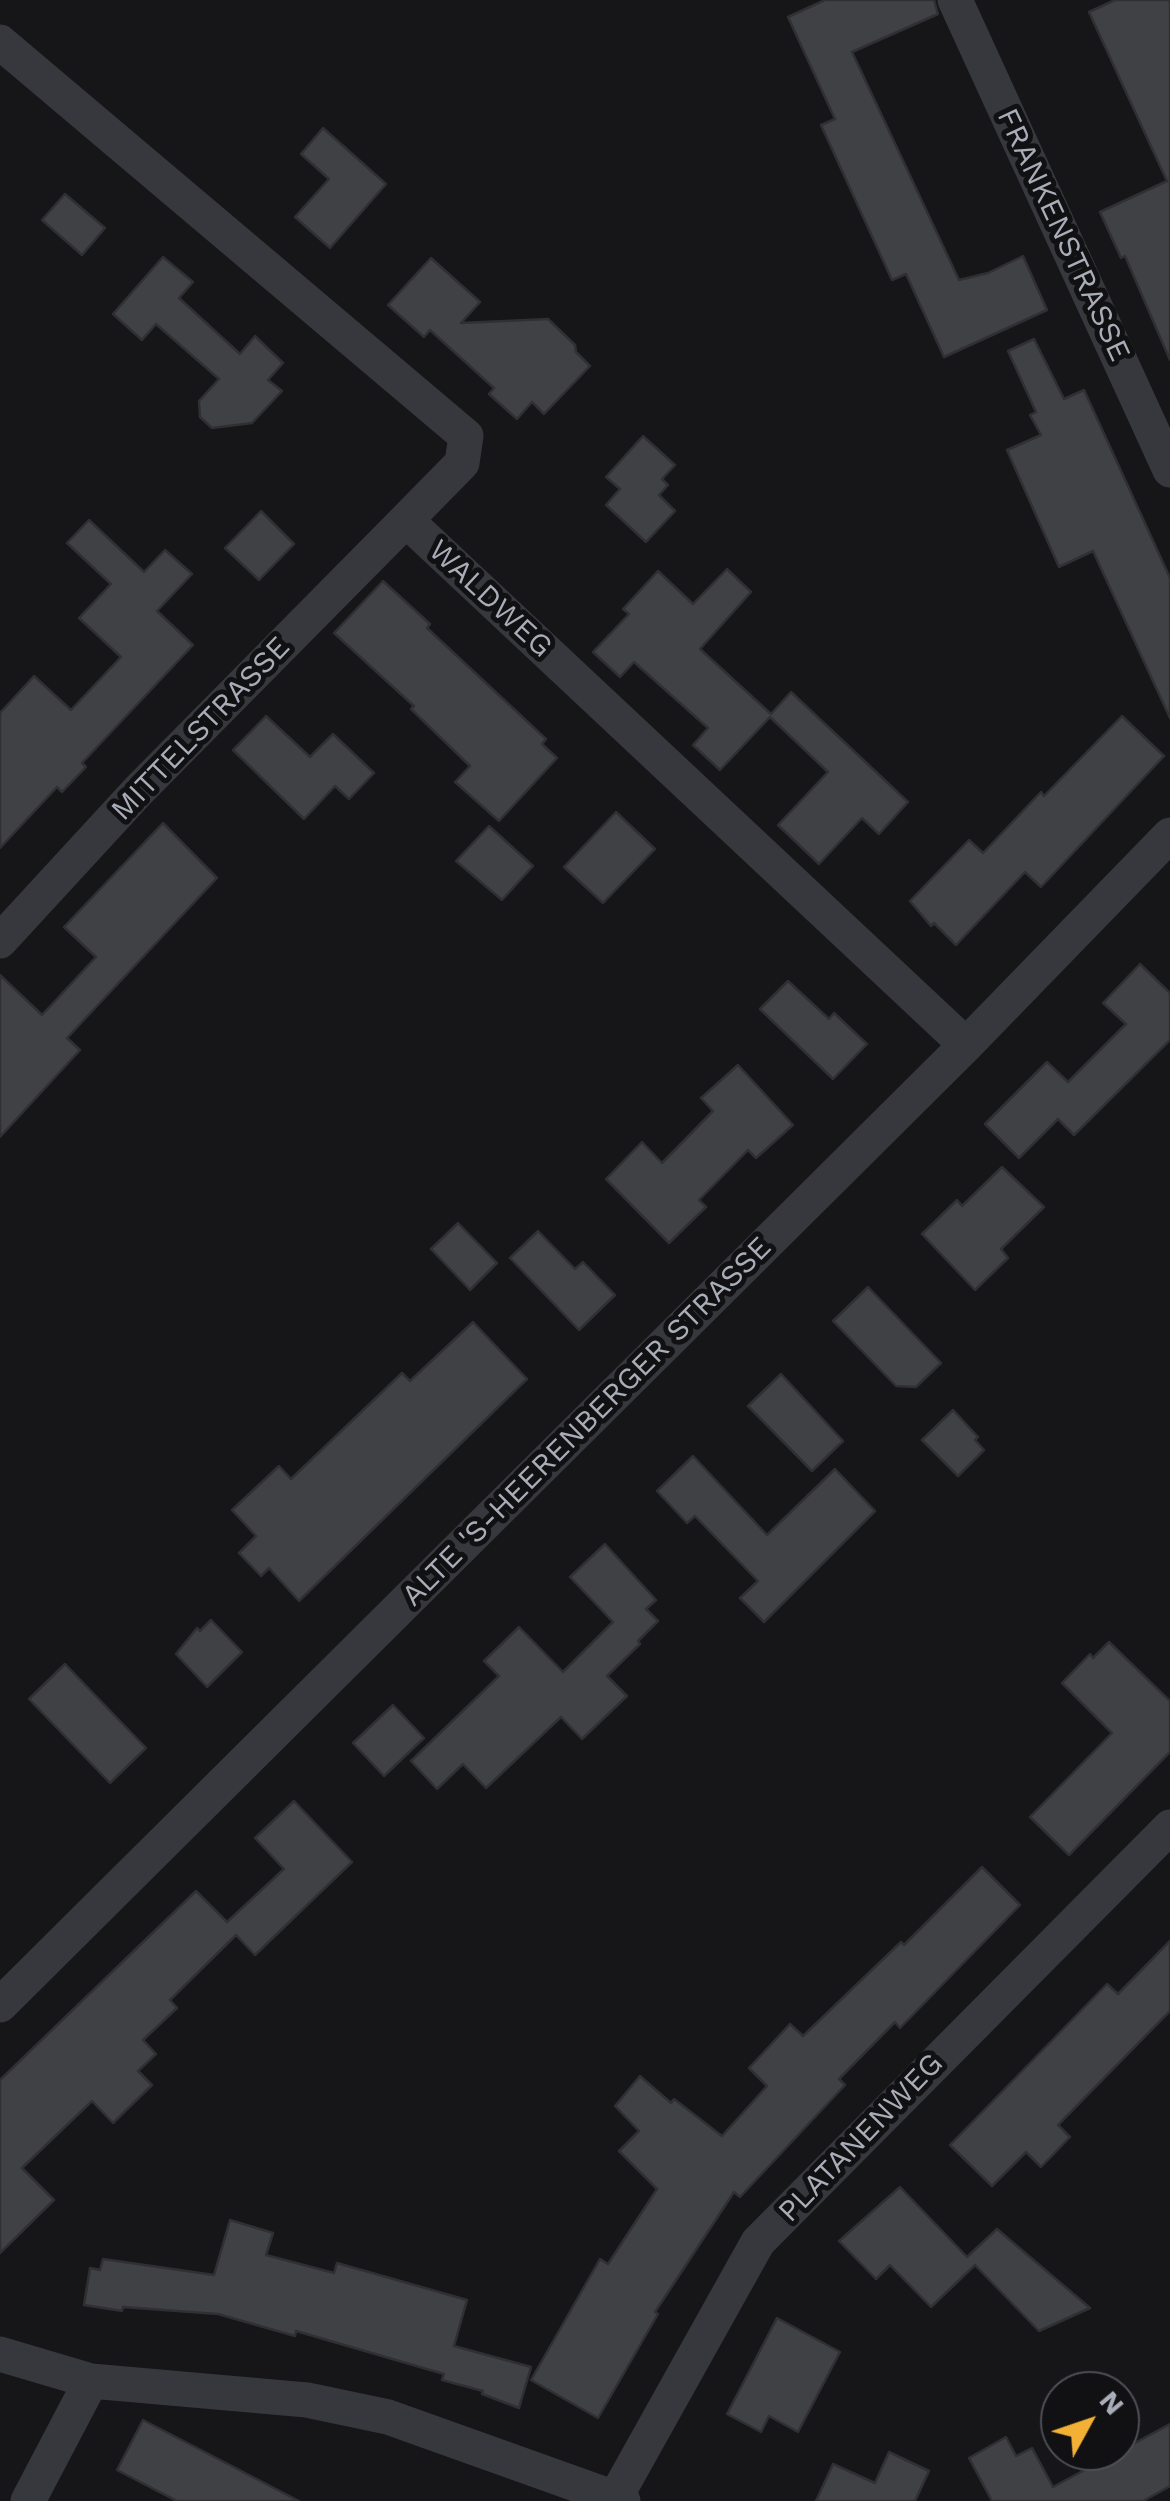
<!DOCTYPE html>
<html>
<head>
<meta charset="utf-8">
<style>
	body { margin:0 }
	#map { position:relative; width:1170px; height:2501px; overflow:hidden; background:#161618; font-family:"Work Sans",sans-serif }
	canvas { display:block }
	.north { position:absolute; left:1040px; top:2371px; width:100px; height:100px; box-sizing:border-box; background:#111113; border:2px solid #4d4f55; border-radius:50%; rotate:50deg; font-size:28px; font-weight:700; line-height:40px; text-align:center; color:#a8adb8 }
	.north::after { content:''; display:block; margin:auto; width:35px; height:45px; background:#f2b134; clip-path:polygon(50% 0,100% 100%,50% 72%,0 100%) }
</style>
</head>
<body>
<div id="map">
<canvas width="1170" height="2501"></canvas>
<div class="north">N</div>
</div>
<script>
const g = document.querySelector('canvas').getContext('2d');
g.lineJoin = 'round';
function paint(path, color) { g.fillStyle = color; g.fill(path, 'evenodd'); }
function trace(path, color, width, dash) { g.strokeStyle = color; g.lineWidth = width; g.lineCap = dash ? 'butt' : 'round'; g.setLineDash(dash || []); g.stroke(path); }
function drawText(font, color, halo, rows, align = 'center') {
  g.font = font + ' "Work Sans",sans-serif'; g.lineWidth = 10; g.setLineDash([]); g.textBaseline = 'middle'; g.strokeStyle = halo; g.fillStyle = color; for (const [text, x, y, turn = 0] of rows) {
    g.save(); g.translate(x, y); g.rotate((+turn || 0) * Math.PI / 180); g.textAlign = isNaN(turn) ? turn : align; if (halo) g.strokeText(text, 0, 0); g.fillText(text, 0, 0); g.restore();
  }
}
const building = new Path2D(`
	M 825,0 L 934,0 L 938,14 L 852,52 L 959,280 L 988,273 L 1023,256 L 1047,310 L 944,357 L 906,274 L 892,280 L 821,125 L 835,119 L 788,17 Z
	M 1115,0 L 1170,0 L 1170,360 L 1125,256 L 1121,258 L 1100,212 L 1167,181 L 1089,12 Z
	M 323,128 L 386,184 L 330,248 L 295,217 L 329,179 L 301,154 Z
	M 65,194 L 105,228 L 82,255 L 42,220 Z
	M 163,257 L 193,282 L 179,298 L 240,354 L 255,336 L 283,363 L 268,380 L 282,391 L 252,423 L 212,428 L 200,417 L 199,401 L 219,379 L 156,324 L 142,340 L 113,314 Z
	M 431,258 L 480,302 L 461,323 L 548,319 L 575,345 L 576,352 L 590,366 L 544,414 L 532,402 L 517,419 L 489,394 L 494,388 L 430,330 L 424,337 L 388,305 Z
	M 1034,339 L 1064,399 L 1084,390 L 1170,578 L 1170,718 L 1093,551 L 1059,567 L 1007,450 L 1041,435 L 1030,415 L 1036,412 L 1008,351 Z
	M 643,436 L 675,465 L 662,479 L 668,485 L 659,495 L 675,511 L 646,542 L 606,505 L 620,489 L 606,477 Z
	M 261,511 L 294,544 L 259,580 L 225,548 Z
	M 89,520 L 144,572 L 165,550 L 192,574 L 157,611 L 193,645 L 82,763 L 86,767 L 62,792 L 57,787 L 0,848 L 0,713 L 34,676 L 71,710 L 121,657 L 79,618 L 111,584 L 67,543 Z
	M 727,569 L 751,592 L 700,649 L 771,714 L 791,692 L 908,802 L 879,834 L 862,818 L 819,864 L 778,825 L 828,772 L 770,717 L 720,770 L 693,745 L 708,728 L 634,662 L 620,677 L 593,652 L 629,614 L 623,609 L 658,571 L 693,604 Z
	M 383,581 L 430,624 L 427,628 L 546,739 L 542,744 L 557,758 L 499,821 L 455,782 L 470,766 L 411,709 L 414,706 L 334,633 Z
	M 266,716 L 310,757 L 333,734 L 374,773 L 349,799 L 335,786 L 304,819 L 233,750 Z
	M 1122,716 L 1164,756 L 1041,887 L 1025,872 L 956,945 L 934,923 L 931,926 L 910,901 L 969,840 L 983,853 L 1041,792 L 1044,796 Z
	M 616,812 L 655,849 L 603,903 L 564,867 Z
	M 163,823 L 217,878 L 67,1038 L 80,1050 L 0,1137 L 0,975 L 42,1015 L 96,957 L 64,927 Z
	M 489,826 L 533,866 L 502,900 L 456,861 Z
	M 1140,964 L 1170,993 L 1170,1040 L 1074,1135 L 1058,1119 L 1019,1158 L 985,1124 L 1047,1062 L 1068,1082 L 1126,1024 L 1103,1003 Z
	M 788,981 L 829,1019 L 834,1013 L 867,1044 L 833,1079 L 760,1009 Z
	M 738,1065 L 793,1125 L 756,1158 L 748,1150 L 699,1200 L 706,1207 L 669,1243 L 606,1179 L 642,1142 L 662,1163 L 713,1111 L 701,1098 Z
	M 1002,1167 L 1044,1207 L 1001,1249 L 1008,1258 L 975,1290 L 922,1234 L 957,1200 L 962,1206 Z
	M 458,1223 L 497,1263 L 470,1290 L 431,1249 Z
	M 538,1231 L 575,1269 L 583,1262 L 615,1295 L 579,1330 L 510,1258 Z
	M 868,1287 L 941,1363 L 916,1387 L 896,1386 L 833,1321 Z
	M 473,1322 L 527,1379 L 299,1601 L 269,1568 L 261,1576 L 239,1553 L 256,1536 L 232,1510 L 279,1466 L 291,1479 L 402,1373 L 410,1381 Z
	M 781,1374 L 843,1441 L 812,1471 L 748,1406 Z
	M 953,1410 L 978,1437 L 975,1440 L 984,1450 L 958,1476 L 922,1440 Z
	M 693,1456 L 767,1535 L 835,1469 L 875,1511 L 764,1622 L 740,1598 L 758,1581 L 695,1516 L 687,1523 L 657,1491 Z
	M 605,1544 L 656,1600 L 646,1609 L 658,1621 L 638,1641 L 640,1644 L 607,1676 L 627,1696 L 582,1739 L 561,1717 L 486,1788 L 463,1764 L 437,1789 L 411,1761 L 499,1676 L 484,1661 L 519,1627 L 563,1672 L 613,1622 L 570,1577 Z
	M 211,1620 L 242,1652 L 207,1687 L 176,1654 L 197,1628 L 200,1631 Z
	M 1109,1642 L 1170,1701 L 1170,1752 L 1069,1855 L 1030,1817 L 1112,1733 L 1062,1683 L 1090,1654 L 1093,1658 Z
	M 65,1664 L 146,1748 L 110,1783 L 29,1699 Z
	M 393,1705 L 424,1738 L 384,1776 L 353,1743 Z
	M 294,1801 L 352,1862 L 255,1955 L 236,1935 L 170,2000 L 177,2008 L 143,2040 L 156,2054 L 138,2071 L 152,2085 L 113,2123 L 92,2101 L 22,2168 L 54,2200 L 0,2253 L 0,2080 L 196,1891 L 227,1922 L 284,1869 L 255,1838 Z
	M 982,1867 L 1020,1905 L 900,2028 L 895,2022 L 839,2079 L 845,2085 L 740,2197 L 734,2192 L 655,2312 L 658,2314 L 598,2418 L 531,2380 L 600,2259 L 608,2264 L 657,2189 L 619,2151 L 639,2131 L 615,2106 L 640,2076 L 671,2103 L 674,2099 L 722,2136 L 767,2086 L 749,2068 L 790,2024 L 803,2036 L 901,1942 L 904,1945 Z
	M 1170,1941 L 1170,2011 L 1058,2125 L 1070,2137 L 1041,2167 L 1026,2152 L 992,2186 L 950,2145 L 1107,1984 L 1118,1994 Z
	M 900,2187 L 967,2257 L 997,2229 L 1090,2308 L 1039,2331 L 975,2265 L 931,2307 L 890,2265 L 876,2279 L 839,2241 Z
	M 230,2220 L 273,2233 L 266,2255 L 334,2273 L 337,2263 L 467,2300 L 454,2346 L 531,2367 L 519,2408 L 482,2394 L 483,2391 L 442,2380 L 444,2374 L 296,2331 L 295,2336 L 218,2314 L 123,2307 L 122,2311 L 84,2305 L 90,2268 L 100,2270 L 103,2259 L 214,2275 Z
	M 777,2318 L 840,2352 L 798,2432 L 769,2416 L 761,2432 L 727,2414 Z
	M 143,2420 L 224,2462 L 299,2501 L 177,2501 L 117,2470 Z
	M 1170,2424 L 1170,2486 L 1143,2501 L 992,2501 L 969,2458 L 1006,2437 L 1016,2456 L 1032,2448 L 1053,2487 Z
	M 889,2452 L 929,2471 L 915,2501 L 816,2501 L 833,2464 L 875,2483 Z`);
const street = new Path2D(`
	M 955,0 L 1170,470
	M 0,42 L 466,436 L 462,463 L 406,520 L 966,1045
	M 0,941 L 139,790 L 406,520
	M 0,2005 L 966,1045 L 1170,835
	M 0,2354 L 91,2381 L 307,2400 L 388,2417 L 623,2501
	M 615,2498 L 758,2242 L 1170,1827
	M 28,2501 L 91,2381`);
const streetNames = [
	["FRANKENSTRASSE",1063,235,65],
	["WALDWEG",490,599,43],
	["MITTELSTRASSE",201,729,-46],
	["ALTE 'S-HEERENBERGER STRASSE",587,1422,-45],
	["PLATANENWEG",861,2138,-46]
];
paint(building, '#404145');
trace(building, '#303034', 2.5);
trace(street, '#37383d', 35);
drawText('30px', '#a8adb8', '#111113', streetNames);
</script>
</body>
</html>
